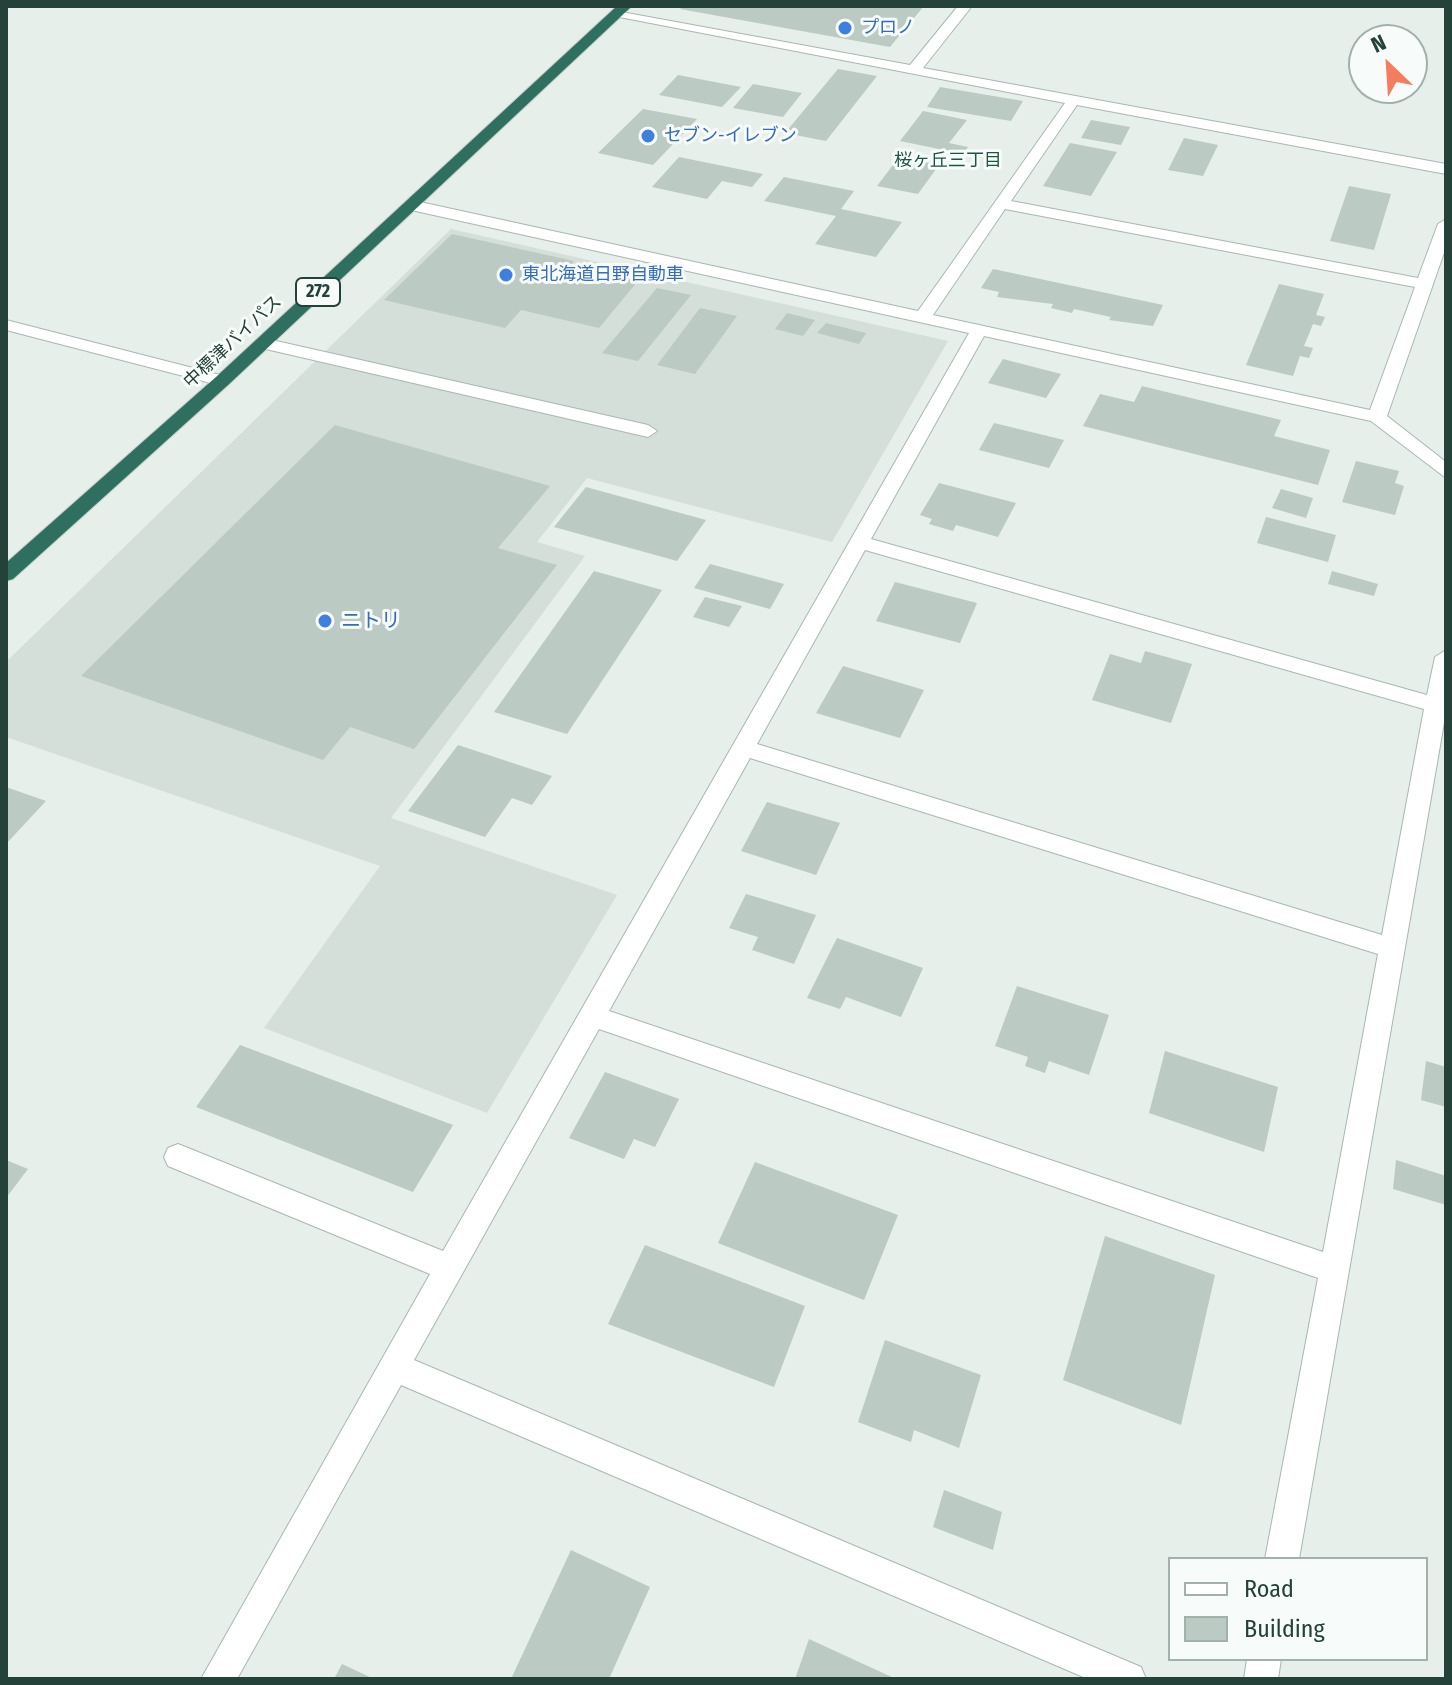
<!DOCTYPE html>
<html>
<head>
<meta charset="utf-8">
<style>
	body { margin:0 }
	#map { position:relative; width:1452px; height:1685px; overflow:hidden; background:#e6efea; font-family:"Fira Sans Condensed",sans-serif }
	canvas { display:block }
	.frame { position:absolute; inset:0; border:8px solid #244239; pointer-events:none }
	.legend { position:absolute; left:1168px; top:1557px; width:260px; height:104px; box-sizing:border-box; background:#f7fbf9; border:2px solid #a3b1ac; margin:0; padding:10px 14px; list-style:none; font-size:24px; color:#244239 }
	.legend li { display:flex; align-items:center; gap:16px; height:40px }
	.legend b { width:40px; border:2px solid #a3b1ac }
	.north { position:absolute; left:1348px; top:24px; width:80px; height:80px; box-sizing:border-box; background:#f7fbf9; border:2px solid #a3b1ac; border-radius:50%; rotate:335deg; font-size:22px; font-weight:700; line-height:32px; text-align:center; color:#244239 }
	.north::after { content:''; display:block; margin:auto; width:28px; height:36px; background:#f57d5e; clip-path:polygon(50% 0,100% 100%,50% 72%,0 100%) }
</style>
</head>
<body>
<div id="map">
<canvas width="1452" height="1685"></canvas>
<div class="frame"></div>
<ul class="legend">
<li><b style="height:10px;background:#fff"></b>Road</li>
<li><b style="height:22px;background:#bbcac3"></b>Building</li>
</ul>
<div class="north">N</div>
</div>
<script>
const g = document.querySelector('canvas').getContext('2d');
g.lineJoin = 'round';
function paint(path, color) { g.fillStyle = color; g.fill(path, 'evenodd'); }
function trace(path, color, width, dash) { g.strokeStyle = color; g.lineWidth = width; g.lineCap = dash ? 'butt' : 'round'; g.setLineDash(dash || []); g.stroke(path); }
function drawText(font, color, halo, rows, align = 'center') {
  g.font = font + ' "Fira Sans Condensed","Noto Sans JP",sans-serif'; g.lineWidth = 6; g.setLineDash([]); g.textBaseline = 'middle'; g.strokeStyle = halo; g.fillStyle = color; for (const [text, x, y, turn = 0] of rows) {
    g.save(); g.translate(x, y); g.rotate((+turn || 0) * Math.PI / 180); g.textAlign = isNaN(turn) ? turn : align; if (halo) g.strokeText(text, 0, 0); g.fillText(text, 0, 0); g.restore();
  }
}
const built = new Path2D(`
	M 451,229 L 948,341 L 832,542 L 587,478 L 537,542 L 585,556 L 391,818 L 617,895 L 487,1113 L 264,1028 L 380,866 L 6,737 L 6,662 Z`);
const building = new Path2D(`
	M 684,6 L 924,6 L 890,47 L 680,9 Z
	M 838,69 L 877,76 L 826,141 L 785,133 Z
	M 678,75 L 741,87 L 722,107 L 659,95 Z
	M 753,84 L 802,93 L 783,117 L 733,108 Z
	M 940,87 L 1023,101 L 1011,121 L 927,107 Z
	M 643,109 L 697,119 L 653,165 L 598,153 Z
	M 923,111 L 967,120 L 949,143 L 968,147 L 963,154 L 900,141 Z
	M 1091,120 L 1130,127 L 1121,145 L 1081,138 Z
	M 1184,138 L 1218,145 L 1203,176 L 1168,170 Z
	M 1070,143 L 1117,152 L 1091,196 L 1043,186 Z
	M 679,157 L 763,174 L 752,187 L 722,181 L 707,199 L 652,187 Z
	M 899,157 L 939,165 L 918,194 L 877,186 Z
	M 784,177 L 854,191 L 841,209 L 902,222 L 876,257 L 815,244 L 836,216 L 764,201 Z
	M 1349,186 L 1391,194 L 1374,250 L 1330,241 Z
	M 452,234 L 574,261 L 568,267 L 637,282 L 599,328 L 521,310 L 505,328 L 384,300 Z
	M 993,269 L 1163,305 L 1153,326 L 1109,320 L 1111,317 L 1074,309 L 1072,313 L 1051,308 L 1053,304 L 997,297 L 999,292 L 981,288 Z
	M 1279,284 L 1324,294 L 1316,315 L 1325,317 L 1321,326 L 1313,324 L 1304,346 L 1313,348 L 1309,358 L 1300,356 L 1293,376 L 1246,365 Z
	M 657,288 L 691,295 L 638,361 L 602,353 Z
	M 700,308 L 737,316 L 695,374 L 657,365 Z
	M 787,313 L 815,320 L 803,336 L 775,329 Z
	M 826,323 L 866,333 L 859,344 L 817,333 Z
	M 1003,359 L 1061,374 L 1046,398 L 988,383 Z
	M 1142,386 L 1281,420 L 1274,436 L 1330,450 L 1318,485 L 1083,426 L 1100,394 L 1134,402 Z
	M 994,423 L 1064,440 L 1049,468 L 979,450 Z
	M 335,425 L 550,486 L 498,548 L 557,565 L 414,749 L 350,727 L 323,760 L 81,676 Z
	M 1356,461 L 1399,471 L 1395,483 L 1404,486 L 1395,515 L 1342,502 Z
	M 939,483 L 1016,503 L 998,537 L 956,525 L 953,531 L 929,524 L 932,519 L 920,515 Z
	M 586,487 L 706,520 L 677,561 L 554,527 Z
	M 1281,489 L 1313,498 L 1306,518 L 1272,508 Z
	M 1266,517 L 1336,535 L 1328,562 L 1257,543 Z
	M 710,564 L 784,584 L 770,609 L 694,588 Z
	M 594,571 L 662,590 L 567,734 L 494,712 Z
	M 1332,571 L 1378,584 L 1374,596 L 1328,584 Z
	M 895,582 L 977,603 L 960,643 L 876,621 Z
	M 705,597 L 742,606 L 729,627 L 693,617 Z
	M 1145,651 L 1192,664 L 1171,723 L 1092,700 L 1110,654 L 1141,663 Z
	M 843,666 L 924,690 L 900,738 L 816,713 Z
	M 458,745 L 552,776 L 532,805 L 512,798 L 485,837 L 408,811 Z
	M 6,787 L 46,801 L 6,844 Z
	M 767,802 L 840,823 L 816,875 L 741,851 Z
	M 746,894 L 816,915 L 794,964 L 752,950 L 758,937 L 729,928 Z
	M 837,938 L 923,968 L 901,1017 L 846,997 L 840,1009 L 807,998 Z
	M 1017,986 L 1109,1015 L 1089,1075 L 1049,1061 L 1045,1073 L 1025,1066 L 1028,1057 L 995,1046 Z
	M 240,1045 L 453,1125 L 413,1192 L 196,1107 Z
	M 1165,1051 L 1278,1087 L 1264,1152 L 1149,1113 Z
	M 1426,1061 L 1446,1067 L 1446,1107 L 1421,1100 Z
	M 605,1072 L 679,1099 L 655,1147 L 634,1139 L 624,1159 L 569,1138 Z
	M 6,1160 L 28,1169 L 6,1198 Z
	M 1396,1160 L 1446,1176 L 1446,1205 L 1393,1189 Z
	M 755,1162 L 898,1215 L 864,1300 L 718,1243 Z
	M 1105,1236 L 1215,1275 L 1181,1425 L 1063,1380 Z
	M 645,1245 L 805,1306 L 774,1387 L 608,1324 Z
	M 885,1340 L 981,1375 L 959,1448 L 914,1430 L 911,1442 L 858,1422 Z
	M 944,1490 L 1002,1512 L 993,1550 L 933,1527 Z
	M 571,1550 L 650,1587 L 609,1679 L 511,1679 Z
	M 809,1639 L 896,1679 L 795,1679 Z
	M 342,1664 L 374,1679 L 334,1679 Z`);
const minor = new Path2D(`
	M 958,6 L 972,6 L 923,68 L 1446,164 L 1446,174 L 1077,105 L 1011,201 L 1418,278 L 1438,224 L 1446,219 L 1446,247 L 1387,416 L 1446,462 L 1446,478 L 1371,421 L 984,336 L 871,539 L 1427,695 L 1435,657 L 1446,650 L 1446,711 L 1299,1559 L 1265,1559 L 1318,1278 L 599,1029 L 414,1360 L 1141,1667 L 1146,1679 L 1088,1679 L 401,1385 L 237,1679 L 201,1679 L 430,1274 L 168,1166 L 164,1157 L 168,1148 L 178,1144 L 188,1148 L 443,1251 L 969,333 L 411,210 L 403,205 L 411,200 L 918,311 L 1065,103 L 609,15 L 616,11 L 910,65 ZM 1005,209 L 1415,287 L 1370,410 L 933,315 ZM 865,550 L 1424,709 L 1382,935 L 757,744 ZM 750,758 L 1378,954 L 1323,1252 L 609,1011 Z
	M 6,320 L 228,377 L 231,381 L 222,386 L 6,330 Z
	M 263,338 L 648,425 L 657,431 L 648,437 L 257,347 L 254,343 Z
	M 1247,1659 L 1281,1659 L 1278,1679 L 1244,1679 Z`);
const highway = new Path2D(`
	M 617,6 L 632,6 L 228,385 L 13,579 L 6,581 L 6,563 L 216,377 Z`);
const markers = [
	[845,28,8,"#3f7fe0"],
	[648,136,8,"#3f7fe0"],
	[506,275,8,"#3f7fe0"],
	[325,621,8,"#3f7fe0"]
];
const farShopnames = [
	["プロノ",861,28],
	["セブン-イレブン",664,136],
	["東北海道日野自動車",522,275]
];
const farNeighbourhoodnames = [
	["桜ヶ丘三丁目",948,161]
];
const shields = [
	[318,292,44]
];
const shieldNames = [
	["272",318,292]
];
const farStreetnames = [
	["中標津バイパス",233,342,-43]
];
const shopNames = [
	["ニトリ",341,621]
];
paint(built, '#d4dfd9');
paint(building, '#bbcac3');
trace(minor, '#a8b8b1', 2);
trace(highway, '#c2cac8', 2);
paint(minor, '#fff');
paint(highway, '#2f6f5f');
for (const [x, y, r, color] of markers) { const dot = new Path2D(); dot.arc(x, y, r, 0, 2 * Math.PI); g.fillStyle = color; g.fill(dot); trace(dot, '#f7fbf9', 3); }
drawText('18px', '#366cbe', '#f7fbf9', farShopnames, 'left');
drawText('18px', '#1f5546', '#f7fbf9', farNeighbourhoodnames);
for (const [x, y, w] of shields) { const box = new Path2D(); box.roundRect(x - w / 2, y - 14, w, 28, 6); g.fillStyle = '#f7fbf9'; g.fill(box); trace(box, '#244239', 2); }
drawText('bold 18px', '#244239', null, shieldNames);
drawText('18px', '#244239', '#f7fbf9', farStreetnames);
drawText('20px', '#366cbe', '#f7fbf9', shopNames, 'left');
</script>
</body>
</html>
